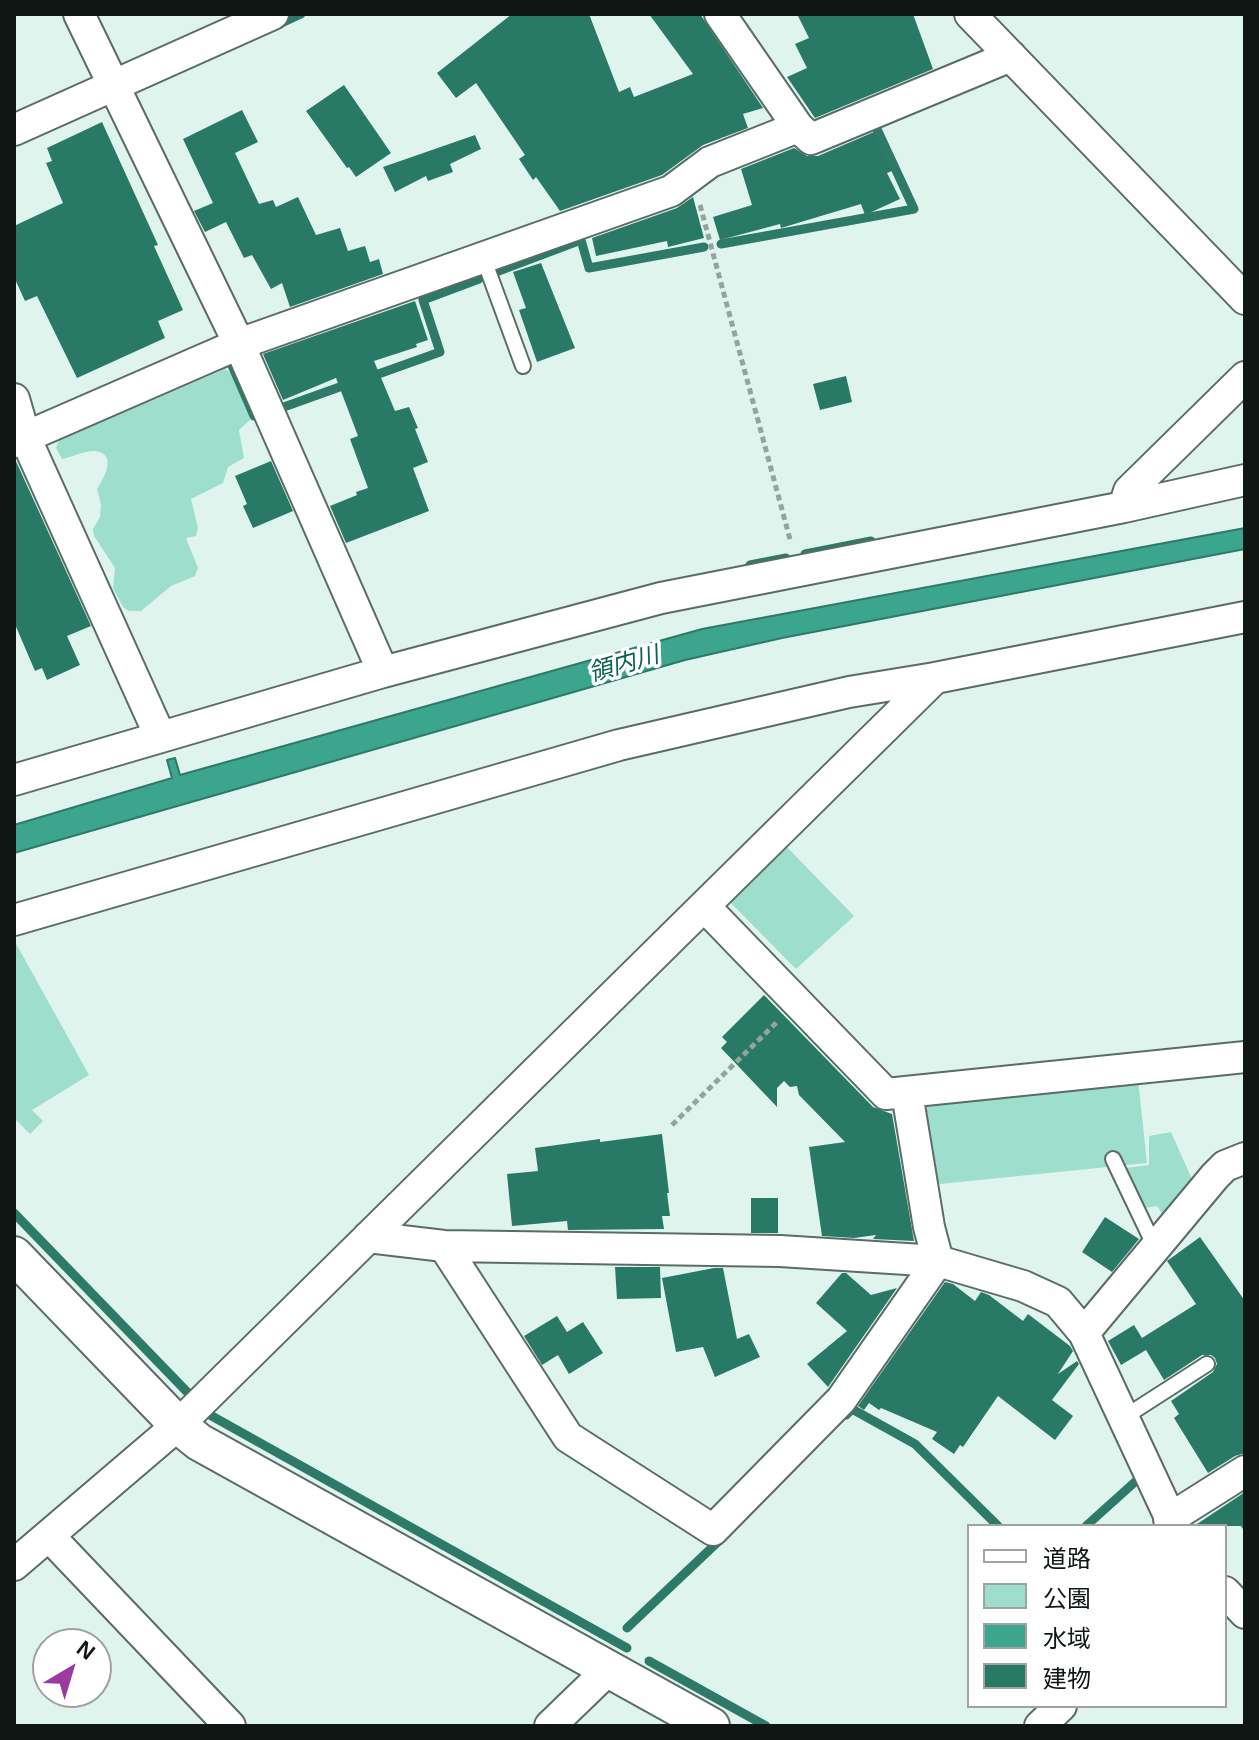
<!DOCTYPE html>
<html>
<head>
<meta charset="utf-8">
<style>
	body { margin:0 }
	#map { position:relative; width:1259px; height:1740px; overflow:hidden; background:#e0f4ee; font-family:Arial,"Noto Sans JP",sans-serif }
	canvas { display:block }
	.frame { position:absolute; inset:0; border:16px solid #0f1614; pointer-events:none }
	.legend { position:absolute; left:967px; top:1524px; width:260px; height:184px; box-sizing:border-box; background:#fff; border:2px solid #9fa2a1; margin:0; padding:10px 14px; list-style:none; font-size:24px; color:#0f1614 }
	.legend li { display:flex; align-items:center; gap:16px; height:40px }
	.legend b { width:40px; border:2px solid #9fa2a1 }
	.north { position:absolute; left:32px; top:1628px; width:80px; height:80px; box-sizing:border-box; background:#fff; border:2px solid #9fa2a1; border-radius:50%; rotate:38deg; font-size:22px; font-weight:700; line-height:32px; text-align:center; color:#0f1614 }
	.north::after { content:''; display:block; margin:auto; width:28px; height:36px; background:#9b3aa1; clip-path:polygon(50% 0,100% 100%,50% 72%,0 100%) }
</style>
</head>
<body>
<div id="map">
<canvas width="1259" height="1740"></canvas>
<div class="frame"></div>
<ul class="legend">
<li><b style="height:10px;background:#fff"></b>道路</li>
<li><b style="height:22px;background:#9edecc"></b>公園</li>
<li><b style="height:22px;background:#3ba58d"></b>水域</li>
<li><b style="height:22px;background:#297967"></b>建物</li>
</ul>
<div class="north">N</div>
</div>
<script>
const g = document.querySelector('canvas').getContext('2d');
g.lineJoin = 'round';
function paint(path, color) { g.fillStyle = color; g.fill(path, 'evenodd'); }
function trace(path, color, width, dash) { g.strokeStyle = color; g.lineWidth = width; g.lineCap = dash ? 'butt' : 'round'; g.setLineDash(dash || []); g.stroke(path); }
function drawText(font, color, halo, rows, align = 'center') {
  g.font = font + ' Arial,"Noto Sans JP",sans-serif'; g.lineWidth = 7; g.setLineDash([]); g.textBaseline = 'middle'; g.strokeStyle = halo; g.fillStyle = color; for (const [text, x, y, turn = 0] of rows) {
    g.save(); g.translate(x, y); g.rotate((+turn || 0) * Math.PI / 180); g.textAlign = isNaN(turn) ? turn : align; if (halo) g.strokeText(text, 0, 0); g.fillText(text, 0, 0); g.restore();
  }
}
const green = new Path2D(`
	M 225,369 L 230,372 L 251,419 L 239,430 L 244,458 L 228,467 L 223,483 L 191,499 L 198,528 L 196,536 L 186,538 L 198,568 L 195,576 L 171,586 L 141,611 L 129,611 L 123,607 L 113,588 L 115,568 L 94,536 L 93,529 L 100,517 L 101,505 L 97,489 C 104,478 118,454 95,451 C 86,450 72,457 62,459 L 56,448 L 59,440 Z
	M 784,844 L 854,916 L 796,969 L 728,900 Z
	M 14,940 L 89,1075 L 32,1110 L 43,1121 L 30,1134 L 14,1118 Z
	M 1138,1079 L 1147,1163 L 930,1185 L 923,1101 Z
	M 1171,1132 L 1196,1188 L 1167,1222 L 1157,1206 L 1144,1208 L 1125,1168 L 1149,1165 L 1149,1136 Z`);
const water = new Path2D(`
	M 1245,528 L 1245,549 L 782,638 L 685,660 L 14,853 L 14,825 L 172,778 L 167,760 L 175,758 L 180,775 L 702,629 Z`);
const stream = new Path2D(`
	M 275,26 L 301,14
	M 721,244 L 914,209 L 876,127
	M 496,272 L 581,240 L 589,268 L 704,247
	M 222,365 L 230,361 L 254,416
	M 370,377 L 440,352 L 423,300 L 479,279
	M 281,408 L 348,384
	M 805,554 L 871,541
	M 750,565 L 786,558
	M 14,1213 L 191,1396
	M 210,1415 L 627,1648
	M 846,1415 L 852,1409 L 915,1444 L 998,1526
	M 1086,1526 L 1136,1481
	M 627,1628 L 722,1538
	M 649,1661 L 766,1726`);
const building = new Path2D(`
	M 512,14 L 589,14 L 619,92 L 630,87 L 634,97 L 693,74 L 649,14 L 700,14 L 763,108 L 743,114 L 748,128 L 703,145 L 662,175 L 560,211 L 536,177 L 533,180 L 519,159 L 525,155 L 476,83 L 456,98 L 437,73 Z
	M 797,14 L 913,14 L 933,69 L 815,118 L 787,77 L 807,68 L 795,44 L 809,38 Z
	M 344,85 L 391,153 L 356,177 L 349,167 L 347,168 L 306,111 Z
	M 242,110 L 258,142 L 235,153 L 259,204 L 273,200 L 276,207 L 298,197 L 316,235 L 340,228 L 348,251 L 365,246 L 370,262 L 379,259 L 383,274 L 290,307 L 282,283 L 271,289 L 252,255 L 244,258 L 226,222 L 205,232 L 194,211 L 213,203 L 183,139 Z
	M 102,122 L 158,245 L 154,246 L 183,310 L 158,321 L 165,338 L 77,378 L 37,296 L 25,301 L 14,277 L 14,226 L 63,203 L 46,163 L 52,161 L 47,148 Z
	M 874,132 L 892,171 L 887,173 L 900,199 L 865,215 L 861,204 L 781,228 L 780,224 L 720,240 L 713,217 L 752,205 L 741,169 L 794,148 L 807,156 L 818,156 Z
	M 475,135 L 481,149 L 450,164 L 453,172 L 428,181 L 426,176 L 395,192 L 383,167 Z
	M 693,197 L 704,238 L 668,247 L 667,241 L 596,256 L 592,238 L 677,208 Z
	M 541,263 L 575,348 L 537,362 L 519,310 L 526,308 L 513,272 Z
	M 415,301 L 428,340 L 416,344 L 417,347 L 374,361 L 395,411 L 409,407 L 418,428 L 415,429 L 428,462 L 413,468 L 429,511 L 346,543 L 330,506 L 357,495 L 356,492 L 368,488 L 350,439 L 358,436 L 336,378 L 283,400 L 263,354 Z
	M 846,376 L 852,402 L 820,410 L 813,384 Z
	M 15,459 L 91,626 L 67,636 L 80,665 L 47,680 L 42,668 L 35,671 L 14,622 Z
	M 271,461 L 293,511 L 253,528 L 243,506 L 247,504 L 235,476 Z
	M 764,995 L 873,1107 L 892,1114 L 914,1241 L 873,1239 L 876,1235 L 854,1238 L 822,1236 L 809,1147 L 845,1142 L 799,1095 L 797,1086 L 790,1087 L 784,1081 L 777,1088 L 777,1107 L 721,1048 L 727,1042 L 722,1037 Z
	M 662,1134 L 669,1193 L 667,1193 L 670,1216 L 662,1216 L 664,1229 L 568,1230 L 567,1221 L 512,1226 L 507,1174 L 538,1171 L 535,1148 L 600,1139 L 600,1142 Z
	M 751,1198 L 778,1198 L 778,1233 L 751,1233 Z
	M 1105,1217 L 1139,1239 L 1112,1272 L 1082,1252 Z
	M 1200,1237 L 1245,1301 L 1245,1453 L 1235,1456 L 1208,1473 L 1174,1418 L 1179,1414 L 1171,1401 L 1213,1372 L 1217,1364 L 1215,1358 L 1211,1355 L 1202,1355 L 1164,1380 L 1146,1350 L 1121,1365 L 1108,1341 L 1134,1325 L 1142,1338 L 1196,1304 L 1167,1261 Z
	M 615,1267 L 660,1267 L 661,1298 L 617,1299 Z
	M 714,1268 L 723,1268 L 737,1339 L 749,1334 L 760,1357 L 715,1377 L 703,1347 L 676,1352 L 662,1278 Z
	M 842,1273 L 846,1273 L 871,1295 L 897,1288 L 828,1387 L 807,1364 L 847,1331 L 816,1303 Z
	M 945,1282 L 953,1284 L 975,1301 L 981,1292 L 989,1295 L 1023,1321 L 1028,1314 L 1070,1346 L 1073,1351 L 1058,1374 L 1077,1361 L 1079,1364 L 1052,1400 L 1073,1416 L 1055,1440 L 998,1396 L 963,1447 L 960,1445 L 954,1454 L 932,1439 L 937,1432 L 881,1408 L 879,1410 L 869,1403 L 864,1410 L 858,1406 Z
	M 557,1316 L 567,1332 L 583,1322 L 603,1353 L 569,1374 L 558,1355 L 542,1365 L 524,1336 Z
	M 1245,1492 L 1245,1532 L 1241,1526 L 1194,1526 Z`);
const path = new Path2D(`
	M 700,205 L 791,543
	M 672,1125 L 777,1022`);
const service = new Path2D(`
	M 483,257 L 523,366
	M 1113,1159 L 1155,1247
	M 1123,1418 L 1207,1364`);
const minor = new Path2D(`
	M 79,14 L 239,344 L 383,672
	M 720,14 L 798,127
	M 970,14 L 1245,299
	M 14,130 L 273,14
	M 14,399 L 25,437 L 160,736
	M 14,442 L 239,344 L 671,191 L 710,162 L 798,127 L 811,139 L 1011,56
	M 1124,507 L 1129,491 L 1245,377
	M 14,780 L 383,672 L 661,598 L 1124,507 L 1245,480
	M 704,906 L 886,1094 L 1245,1057
	M 14,920 L 619,745 L 849,692 L 935,678 L 1245,617
	M 368,1237 L 444,1246 L 780,1251 L 938,1261 L 1023,1286 L 1058,1302 L 1084,1333 L 1174,1526
	M 444,1246 L 568,1437 L 713,1530 L 841,1400 L 938,1261 L 929,1227 L 907,1093
	M 1084,1333 L 1215,1176 L 1225,1166 L 1245,1158
	M 1169,1519 L 1245,1471
	M 49,1536 L 230,1726
	M 14,1565 L 178,1425 L 935,678
	M 1225,1592 L 1245,1613
	M 550,1726 L 609,1669
	M 1040,1726 L 1061,1706`);
const tertiary = new Path2D(`
	M 14,1255 L 178,1425 L 199,1442 L 711,1726`);
const waterNames = [
	["領内川",624,665,-16]
];
paint(green, '#9edecc');
paint(water, '#3ba58d');
trace(water, '#2e7a69', 2);
trace(stream, '#2e7a69', 9);
paint(building, '#297967');
trace(service, '#5a6c66', 18);
trace(minor, '#5a6c66', 34);
trace(tertiary, '#5a6c66', 40);
trace(path, '#93a39e', 5, [6, 4]);
trace(service, '#fff', 14);
trace(minor, '#fff', 30);
trace(tertiary, '#fff', 36);
drawText('italic 24px', '#096150', '#fff', waterNames);
</script>
</body>
</html>
